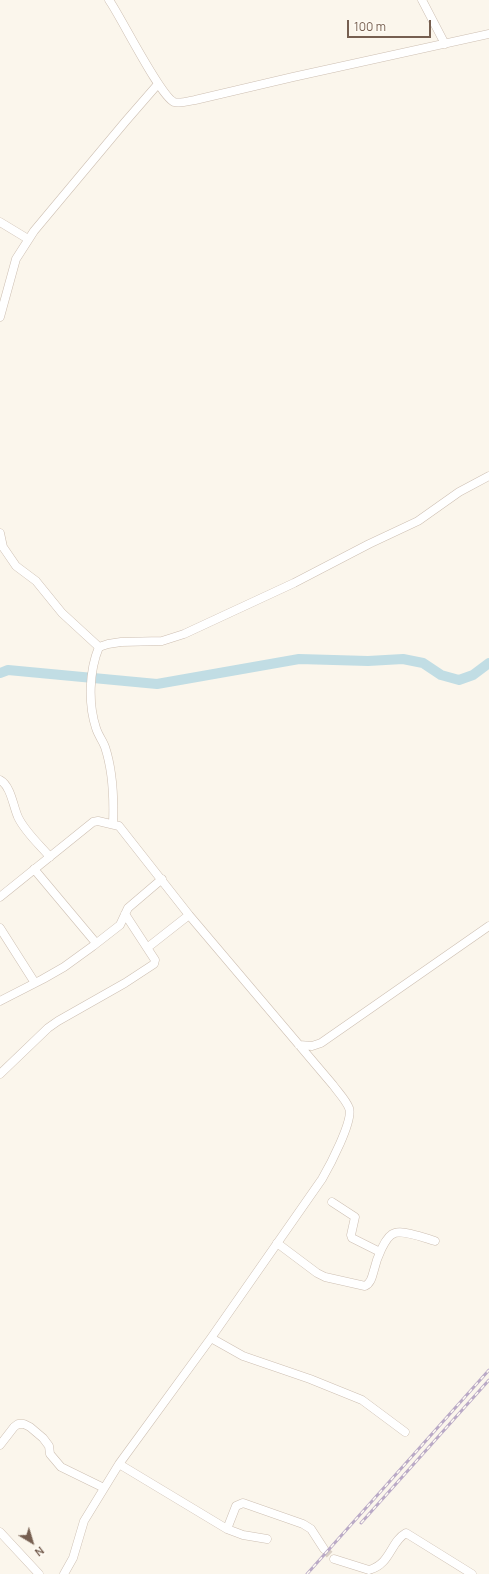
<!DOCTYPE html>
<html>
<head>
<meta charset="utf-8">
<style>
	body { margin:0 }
	#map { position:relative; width:489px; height:1574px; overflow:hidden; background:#fbf6ec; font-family:Manrope,sans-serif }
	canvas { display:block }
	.north { position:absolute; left:12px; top:1522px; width:40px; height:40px; -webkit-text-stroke:3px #fefaf2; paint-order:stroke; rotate:142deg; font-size:11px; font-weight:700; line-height:16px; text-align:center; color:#765f50 }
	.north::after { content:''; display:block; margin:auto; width:14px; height:18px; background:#765f50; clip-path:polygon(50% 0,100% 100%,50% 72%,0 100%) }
	.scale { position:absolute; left:347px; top:20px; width:84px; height:18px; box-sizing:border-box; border:2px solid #765f50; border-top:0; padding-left:5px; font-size:12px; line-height:14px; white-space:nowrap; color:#765f50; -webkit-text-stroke:3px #fefaf2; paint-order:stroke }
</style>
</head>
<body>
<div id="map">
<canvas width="489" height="1574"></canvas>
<div class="north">N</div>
<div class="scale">100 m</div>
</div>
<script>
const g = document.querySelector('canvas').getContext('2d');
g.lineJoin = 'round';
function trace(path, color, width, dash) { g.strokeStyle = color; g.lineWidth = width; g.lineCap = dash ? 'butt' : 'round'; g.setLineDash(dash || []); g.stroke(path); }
const river = new Path2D(`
	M 0,673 L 8,670 L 157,684 L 299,659 L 368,661 L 403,659 L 423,663 L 441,675 L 459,680 L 473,675 L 489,663`);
const minorTunnel = new Path2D(`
	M 324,1549 L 334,1559`);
const minor = new Path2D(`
	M 109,0 C 121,17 160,96 174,102 C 180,104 189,101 195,100 L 293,77 L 489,34
	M 422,0 L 445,44
	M 0,222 L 28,239
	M 0,317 L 16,259 L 34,231 L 125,122 L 158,84
	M 0,533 L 3,547 L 16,566 L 36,581 L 62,613 L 99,647
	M 0,780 C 11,786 13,806 18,817 C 25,832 39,844 50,857
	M 113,824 C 114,799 113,771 105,747 C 103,741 98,735 96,728 C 88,704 89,671 99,647 L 108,644 L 121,642 L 162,641 L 184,634 L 294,583 L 369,544 L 418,521 L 459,492 L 489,476
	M 34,869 L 96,943
	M 0,897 L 93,822 L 98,821 L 119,826 L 189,915 L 333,1085 C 338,1092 346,1100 349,1108 C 354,1120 329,1167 322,1179 L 211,1338 L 119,1464 L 84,1521 L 73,1558 L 64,1574
	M 0,928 L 35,983
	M 147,948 L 189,915
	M 0,1001 L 43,979 L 64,967 L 93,946 L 120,925 L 128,908 L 162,879
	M 299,1045 L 312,1046 L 321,1043 L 489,926
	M 0,1074 L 48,1028 L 58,1021 L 125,983 L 154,964 L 155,960 L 125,914
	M 332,1202 L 355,1217 L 351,1235 L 352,1238 L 380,1252
	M 277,1243 L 317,1273 L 325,1277 L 365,1286 C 371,1283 372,1277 374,1270 C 376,1261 385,1235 395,1233 C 404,1230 425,1238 435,1241
	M 211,1338 L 243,1356 L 310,1379 L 362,1400 L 405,1432
	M 0,1445 L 14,1427 L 18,1424 L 24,1424 L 30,1427 L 43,1438 L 49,1446 L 50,1454 L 61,1467 L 104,1488
	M 119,1464 L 227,1529 L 243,1535 L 267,1539
	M 227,1529 L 236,1506 L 243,1503 L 303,1524 L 311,1529 L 324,1549
	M 0,1532 L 39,1574
	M 334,1559 L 369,1570 C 391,1564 390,1542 406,1533 L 472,1574`);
const rail = new Path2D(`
	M 361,1523 L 489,1380
	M 307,1574 L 489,1370`);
trace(river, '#c1dde4', 10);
trace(minorTunnel, '#dad0c5', 8, [8, 4]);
trace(minor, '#cdbfb2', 9);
trace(minor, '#fff', 8);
trace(rail, '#baaac6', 3);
trace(rail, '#fefaf2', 1.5, [4.5]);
</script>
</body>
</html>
